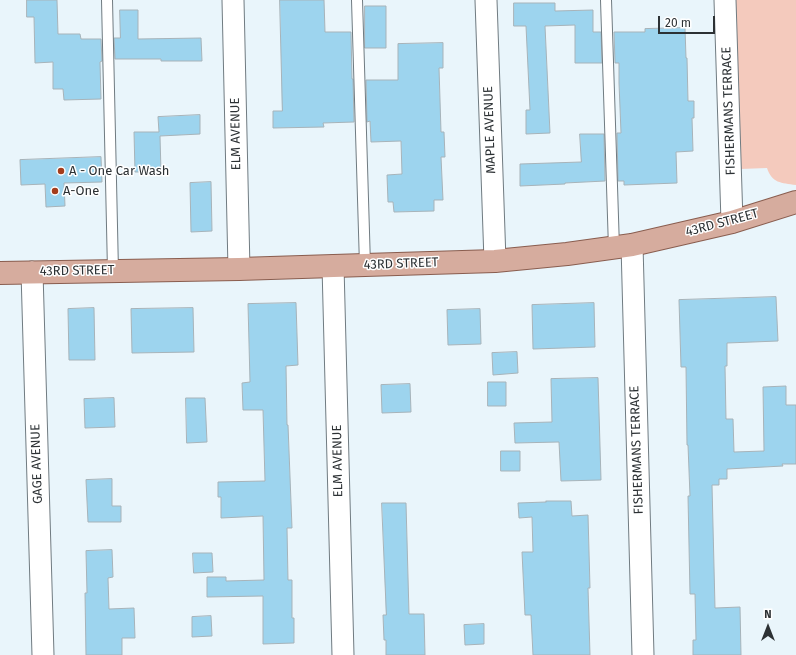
<!DOCTYPE html>
<html>
<head>
<meta charset="utf-8">
<style>
	body { margin:0 }
	#map { position:relative; width:796px; height:655px; overflow:hidden; background:#e9f5fb; font-family:"Fira Sans",sans-serif }
	canvas { display:block }
	.north { position:absolute; left:748px; top:607px; width:40px; height:40px; -webkit-text-stroke:3px #fff; paint-order:stroke; rotate:0deg; font-size:11px; font-weight:700; line-height:16px; text-align:center; color:#2c3134 }
	.north::after { content:''; display:block; margin:auto; width:14px; height:18px; background:#2c3134; clip-path:polygon(50% 0,100% 100%,50% 72%,0 100%) }
	.scale { position:absolute; left:658px; top:16px; width:57px; height:18px; box-sizing:border-box; border:2px solid #2c3134; border-top:0; padding-left:5px; font-size:12px; line-height:14px; white-space:nowrap; color:#2c3134; -webkit-text-stroke:3px #fff; paint-order:stroke }
</style>
</head>
<body>
<div id="map">
<canvas width="796" height="655"></canvas>
<div class="north">N</div>
<div class="scale">20 m</div>
</div>
<script>
const g = document.querySelector('canvas').getContext('2d');
g.lineJoin = 'round';
function paint(path, color) { g.fillStyle = color; g.fill(path, 'evenodd'); }
function trace(path, color, width, dash) { g.strokeStyle = color; g.lineWidth = width; g.lineCap = dash ? 'butt' : 'round'; g.setLineDash(dash || []); g.stroke(path); }
function drawText(font, color, halo, rows, align = 'center') {
  g.font = font + ' "Fira Sans",sans-serif'; g.lineWidth = 3; g.setLineDash([]); g.textBaseline = 'middle'; g.strokeStyle = halo; g.fillStyle = color; for (const [text, x, y, turn = 0] of rows) {
    g.save(); g.translate(x, y); g.rotate((+turn || 0) * Math.PI / 180); g.textAlign = isNaN(turn) ? turn : align; if (halo) g.strokeText(text, 0, 0); g.fillText(text, 0, 0); g.restore();
  }
}
const green = new Path2D(`
	M 734,0 L 796,0 L 796,185 C 781,183 772,183 767,168 L 740,169 Z`);
const building = new Path2D(`
	M 27,0 L 57,0 L 58,34 L 80,34 L 81,39 L 101,39 L 102,61 L 100,62 L 101,99 L 64,100 L 63,89 L 53,89 L 53,62 L 35,63 L 34,17 L 27,17 Z
	M 280,0 L 324,0 L 325,32 L 351,32 L 352,79 L 353,79 L 354,122 L 323,123 L 324,127 L 273,128 L 273,111 L 282,111 Z
	M 514,3 L 555,3 L 555,11 L 593,10 L 593,32 L 601,32 L 602,63 L 575,63 L 575,25 L 545,26 L 550,133 L 526,134 L 526,110 L 530,110 L 526,26 L 514,26 Z
	M 365,6 L 386,6 L 386,48 L 365,48 Z
	M 120,10 L 138,10 L 138,39 L 201,38 L 202,61 L 161,61 L 161,59 L 115,59 L 114,38 L 120,38 Z
	M 685,28 L 686,58 L 687,58 L 688,101 L 694,101 L 694,118 L 692,118 L 693,151 L 676,152 L 677,183 L 624,185 L 624,181 L 618,181 L 617,133 L 621,133 L 619,83 L 619,63 L 615,63 L 614,32 L 645,32 L 645,29 Z
	M 443,43 L 443,68 L 439,68 L 441,132 L 444,132 L 445,157 L 441,157 L 443,200 L 434,200 L 434,211 L 394,212 L 393,202 L 388,202 L 387,175 L 402,174 L 401,141 L 371,142 L 370,121 L 367,122 L 366,80 L 398,80 L 398,44 Z
	M 200,115 L 200,134 L 160,136 L 161,172 L 135,172 L 134,132 L 159,132 L 158,117 Z
	M 580,134 L 604,134 L 605,181 L 565,183 L 565,184 L 520,186 L 520,164 L 581,162 Z
	M 101,157 L 102,182 L 64,183 L 65,206 L 46,207 L 45,184 L 21,185 L 20,160 Z
	M 211,182 L 212,231 L 191,232 L 190,183 Z
	M 776,297 L 778,341 L 727,343 L 727,366 L 725,366 L 726,419 L 733,419 L 734,452 L 764,451 L 763,387 L 786,386 L 786,405 L 796,405 L 796,464 L 782,464 L 783,466 L 727,469 L 727,479 L 719,479 L 719,485 L 712,485 L 715,608 L 740,607 L 741,655 L 693,655 L 693,640 L 696,640 L 695,594 L 690,594 L 688,496 L 690,496 L 688,445 L 687,445 L 686,367 L 681,367 L 679,300 Z
	M 296,303 L 298,365 L 286,366 L 287,425 L 288,425 L 292,528 L 287,528 L 288,580 L 292,580 L 292,618 L 294,618 L 294,643 L 263,644 L 263,596 L 207,597 L 207,577 L 226,577 L 226,581 L 264,580 L 263,516 L 221,518 L 221,497 L 218,497 L 218,482 L 265,481 L 263,410 L 243,410 L 242,383 L 250,382 L 248,304 Z
	M 594,303 L 595,347 L 533,349 L 532,305 Z
	M 94,308 L 95,360 L 69,360 L 68,309 Z
	M 193,308 L 194,352 L 132,353 L 131,309 Z
	M 480,309 L 481,344 L 448,345 L 447,310 Z
	M 517,352 L 518,373 L 493,375 L 492,353 Z
	M 598,378 L 601,480 L 561,481 L 559,442 L 515,443 L 514,423 L 552,422 L 551,379 Z
	M 488,382 L 506,382 L 506,406 L 488,406 Z
	M 410,384 L 411,412 L 382,413 L 381,385 Z
	M 114,398 L 115,427 L 85,428 L 84,399 Z
	M 186,398 L 205,398 L 207,442 L 187,443 Z
	M 501,451 L 520,451 L 520,471 L 501,471 Z
	M 112,479 L 112,506 L 121,506 L 121,522 L 88,522 L 86,480 Z
	M 546,501 L 571,501 L 572,516 L 588,515 L 590,588 L 588,588 L 590,655 L 533,655 L 531,615 L 525,615 L 522,552 L 533,552 L 532,517 L 519,518 L 518,503 L 546,502 Z
	M 382,503 L 406,503 L 409,614 L 424,614 L 425,655 L 386,655 L 386,640 L 384,640 L 383,615 L 386,615 Z
	M 112,550 L 113,577 L 108,578 L 109,609 L 134,608 L 135,638 L 122,638 L 122,655 L 86,655 L 85,593 L 87,593 L 86,551 Z
	M 193,553 L 212,553 L 213,572 L 194,573 Z
	M 211,616 L 212,636 L 192,637 L 192,617 Z
	M 484,624 L 484,644 L 465,645 L 464,625 Z`);
const service = new Path2D(`
	M 107,0 L 113,271
	M 357,0 L 365,265
	M 606,0 L 614,248`);
const minor = new Path2D(`
	M 233,0 L 239,269
	M 486,0 L 495,261
	M 725,0 L 732,222
	M 632,245 L 643,655
	M 333,266 L 343,655
	M 32,272 L 43,655`);
const primary = new Path2D(`
	M 0,273 L 239,269 L 365,265 L 495,261 L 567,254 L 632,245 L 732,222 L 796,202`);
const markers = [
	[61,171,4,"#a43d1b"],
	[55,191,4,"#a43d1b"]
];
const streetNames = [
	["FISHERMANS TERRACE",729,111,-92],
	["MAPLE AVENUE",490,130,-92],
	["ELM AVENUE",236,134,-91],
	["43RD STREET",722,223,-15],
	["43RD STREET",401,264,-2],
	["43RD STREET",77,271,-1],
	["FISHERMANS TERRACE",637,450,-92],
	["ELM AVENUE",338,461,-91],
	["GAGE AVENUE",37,464,-92]
];
const poiNames = [
	["A - One Car Wash",69,171],
	["A-One",63,191]
];
paint(green, '#f4cabd');
paint(building, '#9dd4ee');
trace(building, '#a7b3b9', 1);
trace(service, '#707b81', 12);
trace(minor, '#707b81', 23);
trace(primary, '#895d4f', 24);
trace(service, '#fff', 10);
trace(minor, '#fff', 21);
trace(primary, '#d6ac9e', 22);
for (const [x, y, r, color] of markers) { const dot = new Path2D(); dot.arc(x, y, r, 0, 2 * Math.PI); g.fillStyle = color; g.fill(dot); trace(dot, '#fff', 1.5); }
drawText('13px', '#2c3134', '#fff', streetNames);
drawText('13px', '#2c3134', '#fff', poiNames, 'left');
</script>
</body>
</html>
